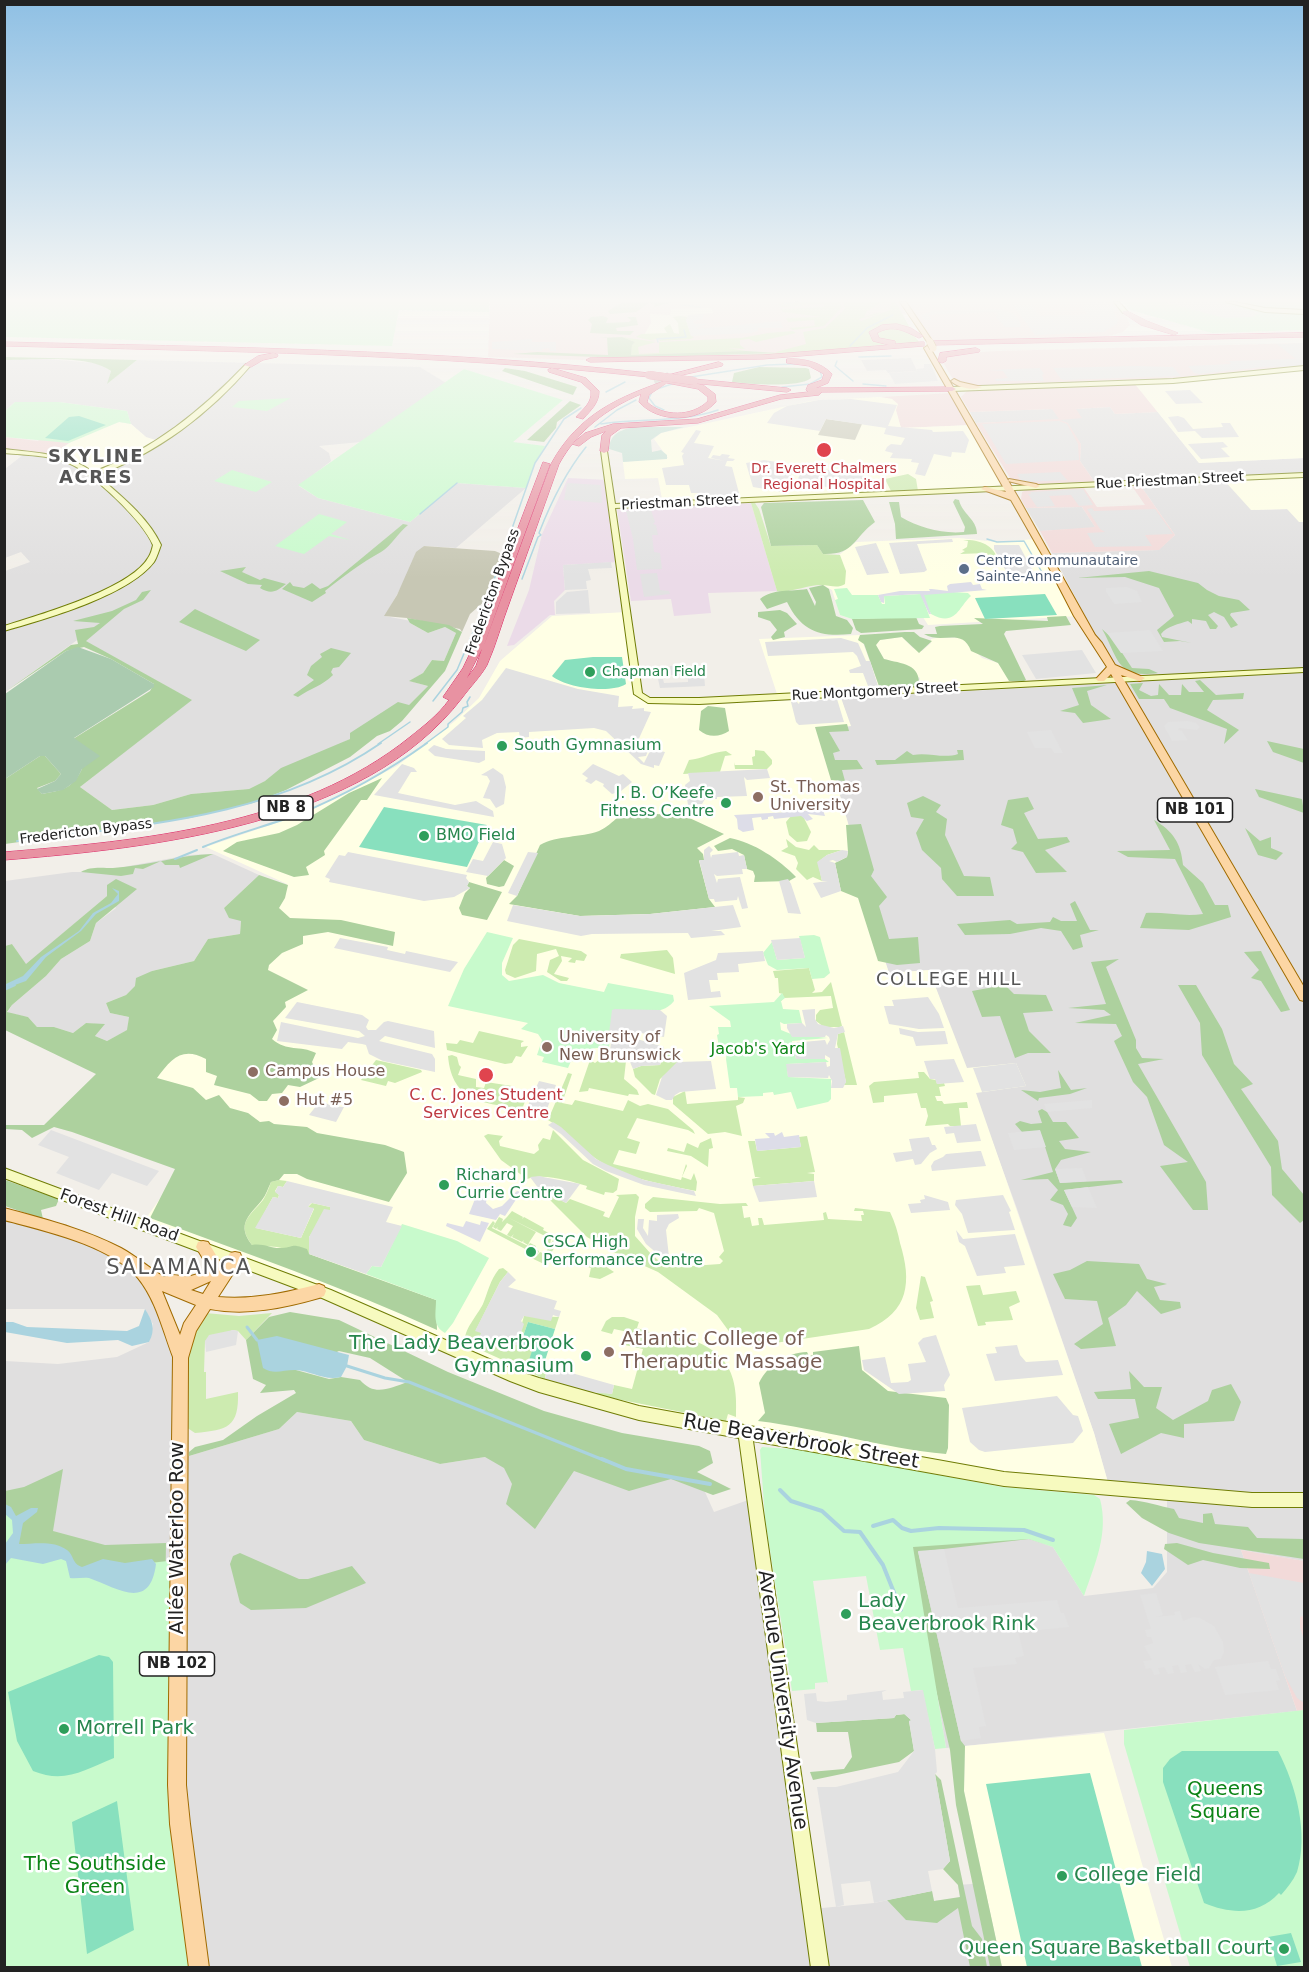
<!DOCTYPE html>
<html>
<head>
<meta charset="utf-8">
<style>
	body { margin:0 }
	#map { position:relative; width:1309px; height:1972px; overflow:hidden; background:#f2efe9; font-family:"DejaVu Sans",sans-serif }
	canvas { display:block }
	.frame { position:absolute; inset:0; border:6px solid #222; pointer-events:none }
</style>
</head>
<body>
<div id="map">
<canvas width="1309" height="1972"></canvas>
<div class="frame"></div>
</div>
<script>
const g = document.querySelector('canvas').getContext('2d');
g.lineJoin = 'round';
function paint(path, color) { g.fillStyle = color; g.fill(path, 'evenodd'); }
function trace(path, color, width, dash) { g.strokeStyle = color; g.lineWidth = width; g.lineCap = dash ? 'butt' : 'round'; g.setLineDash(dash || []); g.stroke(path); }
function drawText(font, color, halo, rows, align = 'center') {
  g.font = font + ' "DejaVu Sans",sans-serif'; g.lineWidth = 5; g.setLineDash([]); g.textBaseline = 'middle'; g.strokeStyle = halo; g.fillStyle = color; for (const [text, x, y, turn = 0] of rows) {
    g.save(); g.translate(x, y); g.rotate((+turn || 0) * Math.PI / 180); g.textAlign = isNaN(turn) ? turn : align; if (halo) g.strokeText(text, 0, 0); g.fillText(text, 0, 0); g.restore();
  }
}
const residential = new Path2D(`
	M 34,358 L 96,363 L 111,371 L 108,383 L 137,360 L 420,367 L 446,383 L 361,442 L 319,446 L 329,453 L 331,461 L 299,486 L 318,498 L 410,522 L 457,483 L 526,488 L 456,548 L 424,546 L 385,616 L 411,621 L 410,623 L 428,633 L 445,627 L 456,633 L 444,661 L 432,660 L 423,673 L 410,681 L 428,686 L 409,705 L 350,739 L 249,789 L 191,794 L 153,805 L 112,810 L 80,787 L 191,700 L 80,638 L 5,692 L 5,571 L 30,562 L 21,552 L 5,558 L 5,469 L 24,454 L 49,457 L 146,437 L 131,424 L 127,411 L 59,402 L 15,402 L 5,411 L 5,360 Z
	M 911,358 L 917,371 L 888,373 L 886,370 L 867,371 L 861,360 Z
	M 1110,407 L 1115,414 L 1158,412 L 1199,463 L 1304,458 L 1304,474 L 1223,479 L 1256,510 L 1292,509 L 1304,523 L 1304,1561 L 1241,1550 L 1297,1711 L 946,1748 L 913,1547 L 1029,1539 L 1053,1547 L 1084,1596 L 1153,1588 L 1167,1572 L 1167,1491 L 1109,1486 L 1094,1433 L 1016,1206 L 929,970 L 889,973 L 861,888 L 848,823 L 821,729 L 850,726 L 841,698 L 1044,687 L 1118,678 L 1052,553 L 1158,550 L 1175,535 L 1138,482 L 1096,484 L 1080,461 L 1081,444 L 1059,420 L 976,423 L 970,412 L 1052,409 L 1081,418 L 1075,409 Z
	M 1082,507 L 1096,528 L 1040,531 L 1026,508 Z
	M 213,854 L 259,875 L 224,908 L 241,921 L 240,934 L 208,939 L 194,961 L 152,971 L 126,995 L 106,1003 L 110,1013 L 129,1017 L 128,1030 L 107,1041 L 95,1036 L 104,1025 L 86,1023 L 73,1033 L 54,1027 L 37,1027 L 28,1017 L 7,1013 L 12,1005 L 46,976 L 61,959 L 90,941 L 96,923 L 116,908 L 107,896 L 26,965 L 12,944 L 5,946 L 5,881 L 72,872 L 96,872 L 189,855 Z
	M 5,1214 L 81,1237 L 142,1272 L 174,1342 L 179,1459 L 279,1429 L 297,1412 L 351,1421 L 364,1440 L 440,1464 L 485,1457 L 696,1472 L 714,1512 L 754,1498 L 812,1909 L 874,1903 L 932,1891 L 934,1901 L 960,1898 L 958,1885 L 984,1883 L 1002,1967 L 199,1967 L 188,1887 L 177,1560 L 77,1571 L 5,1510 L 5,1361 L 58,1364 L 117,1357 L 149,1342 L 153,1324 L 145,1309 L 5,1309 Z`);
const commercial = new Path2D(`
	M 490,302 L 900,302 L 906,314 L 893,315 L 871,325 L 841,350 L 780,356 L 581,360 L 488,357 Z
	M 903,302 L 1116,302 L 1125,312 L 1130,325 L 1123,332 L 1103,338 L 934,343 Z
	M 1304,343 L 1304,368 L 1135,383 L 1158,412 L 1115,414 L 1110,407 L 1076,409 L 1082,418 L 1060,420 L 1068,423 L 1081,444 L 1080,461 L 1096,484 L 1082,485 L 1097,507 L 1145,505 L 1129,482 L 1138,482 L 1175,535 L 1159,550 L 1052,553 L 1040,531 L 1095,527 L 1082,507 L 1026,508 L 1021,499 L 1022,492 L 1034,487 L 1012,481 L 976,423 L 1059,419 L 1052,409 L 970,412 L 961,397 L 967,391 L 979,387 L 954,381 L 942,361 L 945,354 L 997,351 Z
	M 952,393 L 973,425 L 901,428 L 892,399 L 881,397 Z
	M 5,437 L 38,441 L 40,439 L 69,443 L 49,457 L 5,451 Z
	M 1241,1550 L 1304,1561 L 1304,1710 L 1297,1711 Z`);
const industrial = new Path2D(`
	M 568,478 L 608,480 L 620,562 L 563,565 L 565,590 L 554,601 L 555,615 L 550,615 L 514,645 L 507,646 L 529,590 L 542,534 Z
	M 751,503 L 777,591 L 708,593 L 711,613 L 674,616 L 671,599 L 631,601 L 617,509 Z`);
const education = new Path2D(`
	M 711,308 L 713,313 L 688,315 L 690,333 L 644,335 L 651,323 L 650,314 L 670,315 L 671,309 Z
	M 1304,370 L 1304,458 L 1199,463 L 1134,383 L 1270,371 Z
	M 879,397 L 892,399 L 898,404 L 896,410 L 901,428 L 973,425 L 1001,482 L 1001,484 L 985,489 L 663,504 L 658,478 L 625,479 L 623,462 L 668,458 L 654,439 L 661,433 L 811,401 Z
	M 119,422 L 131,424 L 146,437 L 159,441 L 92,475 L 86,468 L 49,457 L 74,440 Z
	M 1304,475 L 1304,522 L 1299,522 L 1287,509 L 1251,510 L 1222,478 Z
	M 959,538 L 997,542 L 1036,539 L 1078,616 L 928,625 L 923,617 L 852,619 L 840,615 L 832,590 L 823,585 L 839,555 L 856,542 Z
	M 627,612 L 632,647 L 643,699 L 699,701 L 699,705 L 841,698 L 851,726 L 821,730 L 856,851 L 861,888 L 889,973 L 929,970 L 967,1068 L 1016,1063 L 1026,1086 L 976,1093 L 1094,1433 L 1109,1486 L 1036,1482 L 785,1439 L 539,1385 L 142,1224 L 183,1166 L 75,1112 L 287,884 L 206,847 L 308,812 L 397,766 L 455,721 L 479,698 L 500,661 L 552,616 Z
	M 860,635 L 880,689 L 777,694 L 759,639 Z
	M 902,637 L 913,648 L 922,651 L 931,643 L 931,639 L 936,638 L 962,638 L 982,658 L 998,663 L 1012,682 L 919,687 L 920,678 L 892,661 L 884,659 L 876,645 L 880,640 Z
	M 1104,1733 L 1172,1967 L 1002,1967 L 964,1791 L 965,1746 Z`);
const construction = new Path2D(`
	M 826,419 L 862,424 L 855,440 L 818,435 Z
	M 424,546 L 495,551 L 502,554 L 486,600 L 470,614 L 462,632 L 460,629 L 407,618 L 384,616 L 397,595 L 416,552 Z`);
const grass = new Path2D(`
	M 787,302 L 839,302 L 842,307 L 824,326 L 793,330 L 789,328 L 815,326 L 814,320 L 788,322 L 786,318 L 822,317 L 783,312 L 781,309 L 824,307 L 823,304 L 781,307 L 778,304 Z
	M 843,302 L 882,302 L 867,311 L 864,317 L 880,312 L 879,314 L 859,319 L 861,321 L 890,310 L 891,302 L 896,302 L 910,328 L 896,325 L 874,329 L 870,336 L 887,344 L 883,345 L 770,356 L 717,356 L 777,353 L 776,352 L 806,344 L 803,332 L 825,328 L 845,309 Z
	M 680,316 L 688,317 L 686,320 L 691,336 L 694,337 L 691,339 L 659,341 L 662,338 L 651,340 L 656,341 L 654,341 L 636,337 L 641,334 L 667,333 L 664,328 L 670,324 L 674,333 L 679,334 L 678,323 L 673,317 Z
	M 887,328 L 910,331 L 920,343 L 896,343 L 878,339 L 875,332 Z
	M 793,331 L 796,333 L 756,342 L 749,339 L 740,340 L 740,345 L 745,349 L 728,348 L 746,351 L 631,355 L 632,345 L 635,342 L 622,337 L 656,342 L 638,347 L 639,354 L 659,353 L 659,342 L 741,338 L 768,333 Z
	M 908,474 L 916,479 L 918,491 L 891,491 L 885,479 Z
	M 751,503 L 755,503 L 759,509 L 771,546 L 817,545 L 823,554 L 840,555 L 846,571 L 845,584 C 837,589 830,585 821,585 C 806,585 792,593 777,591 Z
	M 963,540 C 981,539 996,546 999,564 L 992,564 L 987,553 L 960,554 L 965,551 L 962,550 L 967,547 L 968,541 Z
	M 755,750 L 764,751 L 772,760 L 772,764 L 767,769 L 735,769 L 734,762 L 734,765 L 753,765 L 752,757 L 755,756 Z
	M 726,751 L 732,755 L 725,756 L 720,772 L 683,774 L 689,760 C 703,759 711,752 726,751 Z
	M 791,816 L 803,816 L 811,832 L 807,841 L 797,842 L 789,835 L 786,822 Z
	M 786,839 L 796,847 L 809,850 L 814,845 L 819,850 L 842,850 L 827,855 L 818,862 L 822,881 L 813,877 L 807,880 L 796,869 L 798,863 L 795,856 L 781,851 L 788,847 Z
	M 519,939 L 581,951 L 587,955 L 584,961 L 576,960 L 575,963 L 568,962 L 572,958 L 561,956 L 562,961 L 554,974 L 569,978 L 567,981 L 561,981 L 547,972 L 550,960 L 559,956 L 556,949 L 537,954 L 536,971 L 515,978 L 506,974 L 505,970 L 513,945 Z
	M 667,950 L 673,958 L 675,974 L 620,958 L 621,954 Z
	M 809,968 L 815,990 L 812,993 L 822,992 L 831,982 L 842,1026 L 840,1027 L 824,1027 L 816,1021 L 816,1015 L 820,1010 L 833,1008 L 831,996 L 784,998 L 781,1001 L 781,1004 L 777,1004 L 783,994 L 779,993 L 778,978 L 775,978 L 773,971 Z
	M 479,1031 L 524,1041 L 521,1043 L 521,1047 L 528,1046 L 521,1057 L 516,1056 L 512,1063 L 505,1064 L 447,1050 L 446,1043 L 457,1044 L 460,1040 L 473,1043 Z
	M 844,1032 L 857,1085 L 843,1085 L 846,1082 L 837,1044 L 838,1034 Z
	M 667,1049 L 675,1050 L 677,1064 L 660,1079 L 655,1095 L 652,1094 L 635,1077 L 633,1069 L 641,1066 L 660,1065 Z
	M 452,1055 L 457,1057 L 459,1065 L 461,1067 L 458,1075 L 476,1079 L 476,1087 L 484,1088 L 486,1082 L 512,1086 L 511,1090 L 514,1091 L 511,1095 L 526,1099 L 522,1109 C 485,1103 452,1103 448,1056 Z
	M 623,1056 L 626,1061 L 624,1079 L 637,1090 L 639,1095 L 629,1094 L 628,1096 L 589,1088 L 588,1091 L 579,1092 L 590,1060 L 595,1063 L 599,1060 L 598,1057 L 621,1061 Z
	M 376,1060 L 421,1070 L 422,1072 L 395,1083 L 388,1081 L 386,1086 L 361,1080 Z
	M 918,1072 L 924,1072 L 930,1079 L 936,1080 L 937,1084 L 944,1083 L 945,1086 L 939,1087 L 941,1096 L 935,1096 L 937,1101 L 942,1101 L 944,1104 L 967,1102 L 968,1108 L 959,1108 L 961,1126 L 950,1126 L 948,1124 L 925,1126 L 928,1116 L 926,1108 L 921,1108 L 917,1093 L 884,1096 L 884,1102 L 873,1103 L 869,1086 L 874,1082 L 919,1078 Z
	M 568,1073 L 572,1074 L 562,1103 L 572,1105 L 575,1100 L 623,1111 L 628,1100 L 640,1106 L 648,1104 L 668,1109 L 693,1130 L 695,1134 L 688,1130 L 637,1118 L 627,1138 L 640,1142 L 636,1154 L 619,1150 L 613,1164 L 681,1180 L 686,1164 L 687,1166 L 682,1177 L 691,1180 L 694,1173 L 697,1182 L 696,1191 C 663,1184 624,1179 595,1158 C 578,1146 566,1130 548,1120 Z
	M 685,1091 L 687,1104 L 738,1100 L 738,1097 L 745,1098 L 743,1103 L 736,1106 L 742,1136 L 725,1132 L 708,1134 L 673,1104 L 673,1097 Z
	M 553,1130 L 583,1160 L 619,1179 L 617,1190 L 613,1193 L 605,1192 L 604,1195 L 586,1189 L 587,1186 C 569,1181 545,1173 527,1179 L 501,1160 L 484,1136 L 488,1134 L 503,1136 L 499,1141 L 500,1146 L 534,1154 L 539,1150 L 538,1145 L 543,1138 L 550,1140 Z
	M 807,1136 L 815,1172 L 807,1173 L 814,1174 L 814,1181 L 753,1186 L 752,1179 L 761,1177 L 755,1177 L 748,1141 L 755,1141 L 757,1151 L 801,1147 L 799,1137 Z
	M 711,1138 L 713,1148 L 709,1149 L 708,1167 L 691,1156 L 667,1151 L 668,1148 L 684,1152 L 687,1143 L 698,1148 L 700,1143 Z
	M 279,1180 L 287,1181 L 283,1187 L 278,1186 L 275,1191 L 279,1195 L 278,1198 L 273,1197 L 256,1228 L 301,1238 L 314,1209 L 308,1207 L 312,1203 L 330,1207 L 330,1210 L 309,1237 L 309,1254 L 277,1247 L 252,1245 C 236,1223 249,1217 263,1200 C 266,1195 269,1188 271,1182 Z
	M 539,1189 L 566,1203 L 570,1199 L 605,1212 L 603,1216 L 609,1218 L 619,1197 L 616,1195 L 636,1194 L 639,1197 L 635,1217 L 635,1236 L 651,1254 L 665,1266 L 678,1267 L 720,1264 L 723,1261 L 719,1257 L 724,1251 L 714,1213 L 699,1208 L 697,1211 L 650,1212 L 645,1208 L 645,1204 L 653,1197 L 720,1204 L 746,1203 L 748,1206 L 742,1206 L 744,1218 L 750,1217 L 752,1226 L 759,1225 L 758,1218 L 762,1218 L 764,1225 L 824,1220 L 823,1213 L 826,1212 L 828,1219 L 862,1221 L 861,1215 L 864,1215 L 863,1211 L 854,1211 L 855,1208 L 890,1212 C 895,1222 898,1233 900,1243 C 912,1282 909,1311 869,1329 L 748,1347 L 747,1344 L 736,1341 L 717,1315 L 658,1272 L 609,1250 L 587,1237 Z
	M 512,1211 L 523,1217 L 522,1219 L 524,1217 L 544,1228 L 543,1230 L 560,1239 L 544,1264 L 525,1255 L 527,1250 L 487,1229 L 493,1221 L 495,1223 L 492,1228 L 528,1246 L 530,1243 L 536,1246 L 535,1249 L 539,1251 L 537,1256 L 540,1252 L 545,1254 L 553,1240 L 551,1239 L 550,1244 L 542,1240 L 545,1236 L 507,1217 Z
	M 499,1217 L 503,1219 L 502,1222 L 507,1217 L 536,1232 L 530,1241 L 528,1240 L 530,1241 L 528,1245 L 523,1242 L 524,1240 L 522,1242 L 512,1237 L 514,1234 L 511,1237 L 507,1235 L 513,1226 L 507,1223 L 501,1231 L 497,1229 L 498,1227 L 496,1229 L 493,1227 Z
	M 580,1256 L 596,1260 L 614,1272 L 600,1279 L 589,1277 L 591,1268 L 577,1263 Z
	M 503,1268 L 508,1272 L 500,1282 L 476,1330 L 482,1333 L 479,1338 L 516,1345 L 524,1316 L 559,1317 L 555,1329 L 528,1322 L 520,1345 L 534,1348 L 528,1363 L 533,1365 L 533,1370 L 546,1373 L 545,1379 L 465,1343 C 463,1330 477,1316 483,1304 C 488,1292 490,1280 499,1269 Z
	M 921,1276 L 925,1277 L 933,1301 L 930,1302 L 934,1318 L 920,1320 L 916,1308 Z
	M 980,1285 L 983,1295 L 1016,1291 L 1020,1302 L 1009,1307 L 1013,1320 L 985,1322 L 986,1325 L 978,1326 L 966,1286 Z
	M 205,1313 L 239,1316 L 272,1313 L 246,1340 L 238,1331 L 233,1330 L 205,1341 L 204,1372 L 206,1372 L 206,1399 L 238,1392 C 239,1427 228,1430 195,1433 L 186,1427 C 187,1385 182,1349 205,1313 Z
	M 612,1317 L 624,1317 L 639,1322 L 637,1328 L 668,1338 L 671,1332 C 720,1348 739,1362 736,1417 L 728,1414 L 726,1421 L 592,1394 L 600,1392 L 612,1394 L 614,1385 L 632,1389 L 643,1349 L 625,1345 L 628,1332 L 614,1329 L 612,1334 L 601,1331 L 606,1321 Z`);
const forest = new Path2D(`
	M 623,302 L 673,302 L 654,307 L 655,304 L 649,303 L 636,312 L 610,314 L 608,311 Z
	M 603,316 L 608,318 L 606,323 L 629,322 L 631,320 L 627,317 L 636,317 L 638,325 L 616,328 L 617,331 L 634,331 L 630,335 L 590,333 L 592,324 L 588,320 L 591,317 Z
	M 622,337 L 635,342 L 632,345 L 631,355 L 746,351 L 778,353 L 627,358 L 513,354 L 537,352 L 608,355 L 607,338 L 599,338 Z
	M 5,357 L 137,360 L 107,384 L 111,371 C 88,354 32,360 5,360 Z
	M 759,367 L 806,368 L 809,369 L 811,378 C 800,388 748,384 732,382 L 734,373 Z
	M 505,368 L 525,371 L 577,387 L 573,395 L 567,393 L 502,371 Z
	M 570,401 L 581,405 L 557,422 L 556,428 L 544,442 L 527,440 Z
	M 955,499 L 959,500 C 962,514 977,519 977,534 L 896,539 L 895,524 L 889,502 L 899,502 L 901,517 C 920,528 942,534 964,532 L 965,527 L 953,502 Z
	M 863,500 L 875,522 C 853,538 855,555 823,554 L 817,545 L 771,546 L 761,507 L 764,503 Z
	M 403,524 L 408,525 C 398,533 391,546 381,552 C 363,562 342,577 325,591 L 326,593 L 312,602 L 282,589 L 290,582 L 293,586 L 304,588 L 312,583 L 320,589 L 328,586 Z
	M 246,567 L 242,572 L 260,580 L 264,578 L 286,584 C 277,591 272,595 260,588 L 262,585 L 248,584 L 220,571 Z
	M 1149,571 L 1198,583 L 1207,590 L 1219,596 L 1239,600 L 1250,610 L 1231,613 L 1230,615 L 1238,625 L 1231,628 L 1224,617 L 1214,612 L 1208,615 L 1218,626 L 1216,629 L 1210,629 L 1206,621 L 1192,619 L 1192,624 L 1188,621 C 1179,624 1167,626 1161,634 L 1162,637 L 1192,643 L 1180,641 L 1164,642 L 1157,630 L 1174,616 L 1159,588 L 1125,577 L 1077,578 Z
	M 823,585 L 829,589 L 836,616 L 847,620 L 853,628 L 851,634 C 820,637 802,632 787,602 L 767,609 L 760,599 C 774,588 790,592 807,589 L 815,606 L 816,602 L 809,588 Z
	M 151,590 L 143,600 L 124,609 L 86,641 L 192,700 L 80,787 L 112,810 L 153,805 L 191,794 L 249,789 L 265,781 L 281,768 L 350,739 L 350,733 L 398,702 L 409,705 L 428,686 L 409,681 L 423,673 L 432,660 L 444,661 L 456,633 L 445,627 L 428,633 L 410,623 L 407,618 L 449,625 L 462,632 L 445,671 L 402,721 L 390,731 L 377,736 L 350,757 L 286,790 L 253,803 L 190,818 L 5,844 L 5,779 L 40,756 L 45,756 L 61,774 L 55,781 L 37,788 L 42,794 C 63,790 72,789 82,769 L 73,739 L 150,691 L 154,684 L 111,659 L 84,647 L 66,651 L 5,692 L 71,645 L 78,644 L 75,630 L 94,627 L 100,623 L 73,621 L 112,611 L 136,600 L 142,592 Z
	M 195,609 L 260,640 L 246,651 L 179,622 Z
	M 780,610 L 787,613 L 797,624 L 784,632 L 785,637 L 773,640 L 771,637 L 777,630 L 770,621 L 758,617 L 758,612 Z
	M 1066,616 L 1071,625 L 1006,631 L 1004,634 L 1026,680 L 1024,681 L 1009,681 L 998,663 L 971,651 C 962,627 942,645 924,634 L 937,634 L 935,627 L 940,626 L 983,624 L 974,618 L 1048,621 L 1047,617 Z
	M 916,617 L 919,624 L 924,626 L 922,629 L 861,633 L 856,630 L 852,619 Z
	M 1102,629 L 1113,639 L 1132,668 L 1149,669 L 1158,673 C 1116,679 1119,659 1102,629 Z
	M 905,632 L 914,632 L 920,637 L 932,641 L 919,653 L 902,637 L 880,640 L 876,645 L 884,659 C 902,664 921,663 919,687 L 880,689 L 864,644 L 858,640 L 860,635 Z
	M 331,648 L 351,653 L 339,667 L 333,668 L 331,672 L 333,675 C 322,686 311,688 298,697 L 293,695 L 314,680 L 307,675 L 311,666 L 322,657 L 320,654 Z
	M 1200,680 L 1216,695 L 1244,693 L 1243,699 L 1213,700 L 1207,710 L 1239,730 L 1224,744 L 1227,729 L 1170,708 L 1164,699 L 1139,699 L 1130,684 L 1143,683 L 1139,690 L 1151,696 L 1158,695 L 1159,684 L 1169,695 L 1181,695 L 1182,684 L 1189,692 L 1204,692 L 1195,681 Z
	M 1107,685 L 1087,691 L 1091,705 L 1111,719 L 1083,723 L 1075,713 L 1060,711 L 1079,705 L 1072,688 Z
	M 708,706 L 725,708 L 729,731 C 720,737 708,738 699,730 L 701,711 Z
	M 847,724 L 849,731 L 829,732 L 840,751 L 833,753 L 835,760 L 857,760 L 863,769 L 842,770 L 845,781 L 831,780 L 815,727 Z
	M 1267,741 L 1304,749 L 1304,763 L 1273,752 Z
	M 957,750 L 963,750 L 964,760 L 877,765 L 875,760 L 895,760 L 907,751 L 913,755 C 928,752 944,759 958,754 Z
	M 382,778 L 367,800 L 361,800 L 324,851 L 325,855 L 306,867 L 309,875 L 294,877 L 223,851 L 237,842 L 279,833 L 297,825 L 349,793 Z
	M 1255,789 L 1302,799 L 1304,813 L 1259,797 Z
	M 923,796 L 941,805 L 936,812 L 947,819 L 945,835 L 964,876 L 990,877 L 994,896 L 957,896 L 942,879 L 941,868 L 922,850 L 916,833 L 924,819 L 911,817 L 907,803 Z
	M 1028,797 L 1034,809 L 1024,813 L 1038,839 L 1067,837 L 1070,842 L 1045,850 L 1067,872 L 1036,873 L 1023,852 L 1011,849 L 1017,843 L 1013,829 L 1001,825 L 1008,800 Z
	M 639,808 L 654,814 L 683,815 L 724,834 L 697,848 L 703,854 L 704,860 L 699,861 L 709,899 L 715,907 L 650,914 L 580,916 L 509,904 L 517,896 L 540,845 C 558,835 580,838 599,831 C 615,824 621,808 639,808 Z
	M 1154,820 C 1173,831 1181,843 1183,865 L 1203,883 L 1215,905 L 1228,905 L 1231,917 L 1189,930 L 1140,928 L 1146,913 C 1165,912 1184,917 1203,914 L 1175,859 L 1128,857 L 1117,851 L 1170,850 Z
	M 861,824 L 874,870 L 871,876 L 887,897 L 879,906 L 889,939 L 918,937 L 920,963 L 897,965 L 878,961 L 858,898 L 841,891 L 835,863 L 847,857 L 848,852 L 846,825 Z
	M 1245,828 L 1260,841 L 1271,837 L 1271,848 L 1283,853 L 1276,860 L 1258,855 Z
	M 730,838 C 753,842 780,860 796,877 L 789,881 L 754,882 L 755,876 L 753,871 L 747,869 L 744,855 L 732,849 L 718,851 L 714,846 Z
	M 213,854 L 180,868 L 179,865 L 165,865 L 161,861 L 143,869 L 135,868 L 133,874 L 121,876 L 81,872 C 90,866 103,868 113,868 C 147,866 179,855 213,854 Z
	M 504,860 L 514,866 L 504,886 L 499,887 L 487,884 L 486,878 Z
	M 259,875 L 288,885 L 285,898 L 279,908 L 290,918 L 341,920 L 395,932 L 393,946 L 328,932 L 303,936 L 303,944 L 282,953 L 269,965 L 268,970 L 308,990 L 285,1002 L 286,1007 L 273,1021 L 277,1030 L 272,1039 C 287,1052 300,1045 316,1053 L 312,1062 L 319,1078 L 300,1087 L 288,1085 L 282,1093 L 272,1094 L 267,1101 L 259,1101 L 250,1094 L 214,1085 L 217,1076 L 206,1072 L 206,1059 C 182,1046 171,1059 157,1078 L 193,1088 L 206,1100 L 219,1095 L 230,1108 L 248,1113 L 260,1122 L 269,1121 L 274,1124 L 307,1127 L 317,1133 L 385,1145 L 404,1152 L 407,1173 L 389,1202 L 307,1179 L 297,1174 L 284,1174 L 279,1180 L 271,1182 C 268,1188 266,1195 262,1200 C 249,1216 236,1224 252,1245 C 264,1243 271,1249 282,1248 C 295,1247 291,1243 307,1249 L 309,1254 L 436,1300 L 437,1330 C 343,1287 246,1253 150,1218 L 175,1169 L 72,1132 L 54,1127 L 32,1138 L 22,1130 L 5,1129 L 4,1125 L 44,1125 L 96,1074 L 5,1030 L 5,946 L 12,944 L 26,964 L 107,896 L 107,885 L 116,879 L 137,889 L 96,923 L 90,941 L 61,959 L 46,976 L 12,1005 L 7,1012 L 28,1017 L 37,1027 L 54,1027 L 73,1033 L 86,1023 L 105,1024 L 95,1036 L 107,1041 L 127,1030 L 129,1017 L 110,1013 L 106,1003 L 126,995 L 135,986 L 136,978 L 152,971 L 194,961 L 208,939 L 240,934 L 241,921 L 229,918 L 224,908 Z
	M 469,882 L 502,892 L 487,920 L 462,915 L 459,908 L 465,893 L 470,888 L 467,886 Z
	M 1075,901 L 1090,930 L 1099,930 L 1080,935 L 1083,947 L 1073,950 L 1061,931 L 1041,928 L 1010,934 L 965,935 L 957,924 L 1010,920 L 1017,924 L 1050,922 L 1053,917 L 1061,921 L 1077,921 L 1070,904 Z
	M 1261,951 L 1290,1010 L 1281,1012 L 1261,981 L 1251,978 L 1259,970 L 1244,952 Z
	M 1119,959 L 1106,967 L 1136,1040 L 1136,1048 L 1142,1058 L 1164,1059 L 1138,1064 L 1206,1182 L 1208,1210 L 1193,1210 L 1160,1166 L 1188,1162 L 1164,1145 L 1147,1097 L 1133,1082 L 1114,1041 L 1122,1036 L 1116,1024 L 1075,1023 L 1111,1015 L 1104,1010 L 1068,1008 L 1106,1004 L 1091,962 Z
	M 1005,985 L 1014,994 L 1046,995 L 1053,1011 L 1023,1013 L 1029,1031 L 1051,1053 L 1028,1053 L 1015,1058 L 1000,1016 L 982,1017 L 972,991 Z
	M 1178,985 L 1196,985 L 1222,1029 L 1234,1064 L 1253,1084 L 1241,1089 L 1278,1141 L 1282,1169 L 1304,1195 L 1304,1220 L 1300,1223 L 1272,1195 L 1271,1167 L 1202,1055 L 1200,1023 Z
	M 1058,1070 L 1071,1090 L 1087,1088 L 1070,1094 L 1039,1098 L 1038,1101 L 1021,1090 L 1040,1092 L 1061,1088 Z
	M 1042,1109 L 1047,1112 L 1053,1122 L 1066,1122 L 1079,1138 L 1059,1141 L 1065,1149 L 1091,1152 L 1061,1160 L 1055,1169 L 1060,1183 L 1121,1180 L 1123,1183 L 1064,1190 L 1077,1218 L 1071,1227 L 1063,1225 L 1068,1214 L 1063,1205 L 1050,1200 L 1058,1190 L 1048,1179 L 1021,1180 L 1053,1172 L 1040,1131 L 1022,1132 L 1015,1124 L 1020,1121 L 1031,1124 L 1042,1123 L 1038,1111 Z
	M 5,1180 L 59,1199 L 56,1206 L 41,1210 L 43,1219 L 5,1206 Z
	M 1087,1261 L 1139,1264 L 1147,1279 L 1167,1284 L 1154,1287 L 1160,1300 L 1180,1302 L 1181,1308 L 1161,1314 L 1137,1291 L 1126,1305 L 1108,1318 L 1116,1346 L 1081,1349 L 1074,1344 L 1103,1324 L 1097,1301 L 1065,1299 L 1053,1274 L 1070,1270 Z
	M 290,1312 L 339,1320 L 448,1372 L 544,1411 L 622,1433 L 699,1446 L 710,1451 L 713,1463 L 697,1472 L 731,1489 L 713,1495 L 671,1479 L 629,1491 L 574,1471 L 535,1529 L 506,1504 L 512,1484 L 504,1468 L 485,1457 L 440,1464 L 364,1440 L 351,1421 L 297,1412 L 279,1429 L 189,1456 L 189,1452 L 195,1447 L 223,1440 L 257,1416 L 296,1393 L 294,1390 L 260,1393 L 266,1385 L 253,1379 L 246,1340 L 269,1317 ZM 339,1351 L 370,1358 L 408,1382 C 389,1388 375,1397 360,1380 L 341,1377 L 329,1379 L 296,1370 Z
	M 859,1346 L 862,1370 L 888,1391 L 946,1398 L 949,1405 L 948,1448 L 946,1454 C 882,1448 822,1429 758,1421 L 765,1413 L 759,1383 C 768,1364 787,1353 807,1352 L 809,1356 L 813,1355 L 813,1352 Z
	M 1129,1371 L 1144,1387 L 1162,1387 L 1156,1408 L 1173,1420 L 1208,1401 L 1212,1390 L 1231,1384 L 1241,1402 L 1234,1421 L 1184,1424 L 1184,1438 L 1161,1433 L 1121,1454 L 1109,1424 L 1139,1418 L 1135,1399 L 1098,1399 L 1094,1392 L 1131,1389 Z
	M 63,1469 L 53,1531 L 105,1545 L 166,1543 L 165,1605 L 5,1663 L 5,1491 L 24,1487 Z
	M 1130,1500 C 1146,1501 1158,1506 1174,1509 L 1179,1518 L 1203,1523 L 1203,1514 L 1212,1513 L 1215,1524 L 1248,1527 L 1257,1538 L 1304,1539 L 1304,1559 L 1199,1543 L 1169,1533 L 1142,1518 L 1126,1503 Z
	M 865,1501 L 932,1505 L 1053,1547 L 1029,1539 L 918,1552 L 961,1741 L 965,1746 L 964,1791 L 1002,1967 L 990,1967 L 956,1805 L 950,1750 L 924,1639 Z
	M 1177,1543 L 1213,1553 L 1269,1563 L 1270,1569 L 1240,1568 L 1203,1560 L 1188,1565 L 1164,1549 L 1165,1544 Z
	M 240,1553 L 299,1579 L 308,1579 L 352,1566 L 366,1583 L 306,1608 L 251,1610 L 240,1603 L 230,1564 L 233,1556 Z
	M 905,1714 L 912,1721 L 909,1721 L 914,1751 L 899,1762 L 813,1780 L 810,1772 L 844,1769 L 852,1757 L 848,1732 L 817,1732 L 816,1723 L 894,1718 L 896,1715 Z
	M 935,1774 L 941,1780 L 972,1926 L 982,1939 L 987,1967 L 970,1967 L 958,1908 L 937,1923 L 906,1920 L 887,1900 L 932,1891 L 934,1901 L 960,1897 L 958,1885 L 943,1869 L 950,1861 Z`);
const wetland = new Path2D(`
	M 634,427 L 684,427 L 661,433 L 651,440 L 652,452 L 661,450 L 667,455 L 667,459 L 623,462 L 622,453 L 609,449 C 610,434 620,430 634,427 Z`);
const cemetery = new Path2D(`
	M 78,647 L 111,659 L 154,684 L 154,687 L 74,738 L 100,756 L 82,769 L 76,781 L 63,790 L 42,794 L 37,789 L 55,781 L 61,774 L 45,756 L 40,756 L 5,779 L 5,694 L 66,651 Z`);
const park = new Path2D(`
	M 4,302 L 489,302 L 489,312 L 399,310 L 392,346 L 5,337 Z
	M 1123,302 L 1304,302 L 1304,330 L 1212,333 L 1130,310 Z
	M 464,369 L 563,400 L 513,442 L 545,446 L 535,463 L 526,488 L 457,483 L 410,522 L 318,498 L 298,485 Z
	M 291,398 L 267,411 L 232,407 L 239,401 Z
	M 15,402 L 59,402 L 127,411 L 131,424 L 119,422 L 69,443 L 5,437 L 5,411 Z
	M 232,470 L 272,482 L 256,492 L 214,481 Z
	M 319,514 L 347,522 L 331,534 L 350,540 L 329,536 L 304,554 L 275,546 Z
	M 847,588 L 852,595 L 878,595 L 882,604 L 885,604 L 884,596 L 921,594 L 930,618 L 852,619 L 840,615 L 835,600 L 838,599 L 834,589 Z
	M 953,592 L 968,593 L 971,596 C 959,606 956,628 931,614 L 923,596 L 927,593 Z
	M 487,932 L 513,938 L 502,963 L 502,975 L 509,981 L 543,975 L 559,983 L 604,992 L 608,983 L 673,995 L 674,1001 C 664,1014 649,1011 634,1011 L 610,1037 L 609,1049 C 597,1047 592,1048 580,1053 L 577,1062 L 571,1061 L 568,1068 L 542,1062 L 544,1057 L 537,1055 L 542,1040 L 538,1034 L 521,1029 L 528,1023 L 448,1006 L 464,969 Z
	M 814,935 L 820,937 L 830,973 L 824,978 L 812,979 L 809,968 L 777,970 L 768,965 L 763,953 L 772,942 L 777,960 L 805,958 L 799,936 Z
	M 782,993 L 785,998 L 781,1001 L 783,1009 L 799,1010 L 802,1023 L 784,1024 L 780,1022 L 781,1030 L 791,1034 L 828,1038 L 792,1041 L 796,1059 L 825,1059 L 829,1062 L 787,1064 L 788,1077 L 831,1079 L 831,1099 L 828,1102 L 797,1109 L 791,1092 L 774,1095 L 773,1092 L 763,1093 L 763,1096 L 738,1097 L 737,1088 L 730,1088 L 726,1059 L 727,1051 L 725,1046 L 719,1047 L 717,1035 L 719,1034 L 718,1027 L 731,1027 L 730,1021 L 709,1006 L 774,1002 Z
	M 402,1224 L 457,1241 L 489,1258 L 453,1323 L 445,1333 C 432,1326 436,1313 436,1300 L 366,1274 L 372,1266 L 381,1267 Z
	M 762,1447 L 806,1450 L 1002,1487 L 1094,1495 L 1100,1499 C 1109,1534 1095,1563 1084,1596 L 1053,1547 L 1029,1539 L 913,1547 L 946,1748 L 935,1749 L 922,1690 L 911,1691 L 903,1648 L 880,1650 L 866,1576 L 813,1581 L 828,1684 L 827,1682 L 815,1683 L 815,1689 L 792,1691 L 765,1518 L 760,1450 Z
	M 4,1510 L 14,1518 L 16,1548 L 60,1555 L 77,1571 L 177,1560 L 178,1712 L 199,1967 L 5,1967 Z
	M 1304,1710 L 1304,1967 L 1190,1967 L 1124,1744 L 1124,1730 Z`);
const pitch = new Path2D(`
	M 79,416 L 106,425 L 68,441 L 45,438 L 69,417 Z
	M 1045,594 L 1057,615 L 985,619 L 975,598 Z
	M 593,657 L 622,657 L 626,684 C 611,694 566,688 552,676 L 565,660 Z
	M 384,807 L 487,825 L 467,867 L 359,847 Z
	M 528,1322 L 555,1329 L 543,1367 L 528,1363 L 533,1348 L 520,1345 Z
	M 99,1655 L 109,1657 L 113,1662 L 114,1758 C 84,1770 65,1784 33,1771 L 17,1741 L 8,1692 Z
	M 1182,1751 L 1278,1751 C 1296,1785 1309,1834 1297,1872 C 1293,1881 1287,1888 1281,1895 L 1279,1893 C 1258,1916 1231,1914 1204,1903 L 1163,1782 L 1163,1768 L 1170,1759 Z
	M 1090,1773 L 1142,1967 L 1027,1967 L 986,1784 Z
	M 117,1801 L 134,1930 L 87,1954 L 72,1822 Z
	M 1291,1933 L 1301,1962 L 1277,1966 L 1268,1937 Z`);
const parking = new Path2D(`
	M 1088,302 L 1108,302 L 1116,311 L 1113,311 L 1118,319 L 1117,324 L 1104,332 L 1035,335 L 1013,305 L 1031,305 L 1040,316 L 1088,314 L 1081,306 L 1090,305 Z
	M 1164,302 L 1216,302 L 1260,313 L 1252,317 L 1225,318 Z
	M 998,309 L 1014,313 L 1021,324 L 1020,327 L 1005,327 L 995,316 L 998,316 L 997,313 L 994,312 L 928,315 L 932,320 L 924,320 L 921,315 L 933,311 Z
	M 704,314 L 702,319 L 693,321 L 695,324 L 706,324 L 696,329 L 780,321 L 783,328 L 758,328 L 758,331 L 751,333 L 691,336 L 686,320 L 688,315 Z
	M 532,339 L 532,342 L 556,342 L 556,351 L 550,351 L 549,348 L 542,349 L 542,351 L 492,349 L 492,342 Z
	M 1304,343 L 1304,366 L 1264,367 L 1199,374 L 1194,373 L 1188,366 L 1231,364 L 1229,361 L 1129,364 L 1296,359 L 1277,344 Z
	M 924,364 L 931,364 L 938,381 L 895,384 L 889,373 L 917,371 L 916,369 L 924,368 Z
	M 1135,366 L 1173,367 L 1181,376 L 1064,380 L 1061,379 L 1053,368 Z
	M 1040,368 L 1044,374 L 1042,375 L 1044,381 L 996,381 L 995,379 L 1008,378 L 1003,371 L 989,370 Z
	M 1190,390 L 1203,403 L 1176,404 L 1165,391 Z
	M 851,399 L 897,405 L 888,426 L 932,430 L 933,432 L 963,431 L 969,440 L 965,453 L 952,452 L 951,457 L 934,454 L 925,476 L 915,474 L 919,463 L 911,462 L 912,459 L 890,458 L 893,453 L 885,451 L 887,447 L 891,444 L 901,445 L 905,438 L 884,434 L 886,428 L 826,419 L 820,431 L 767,423 L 774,413 L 787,406 L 819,400 Z
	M 1178,416 L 1184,418 L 1193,429 L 1223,427 L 1221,423 L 1230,423 L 1239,437 L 1202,438 L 1195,431 L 1178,432 L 1168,417 Z
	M 1059,421 L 1067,424 L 1078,444 L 1079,460 L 1006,464 L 982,424 Z
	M 696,430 L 701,431 L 694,443 L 714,446 L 708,458 L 725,461 L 711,458 L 713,455 L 720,456 L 722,454 L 730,455 L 728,458 L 735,459 L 733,461 L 727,461 L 725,466 L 732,467 L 739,493 L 737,495 L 704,497 L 703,493 L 691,493 L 689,485 L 666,485 L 662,468 L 684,465 L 682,456 L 684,453 L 681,452 Z
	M 1223,442 L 1228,447 L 1221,448 L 1230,457 L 1201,459 L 1188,444 Z
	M 764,460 L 796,465 L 783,492 L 753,487 L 746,463 Z
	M 805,466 L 865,476 L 870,478 L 868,484 L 839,489 L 796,482 Z
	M 1060,472 L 1067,480 L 1025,482 L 1021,480 L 1017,474 Z
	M 567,483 L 601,485 L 602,503 L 564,500 Z
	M 1083,489 L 1093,505 L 1079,506 L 1071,495 L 1049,496 L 1055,506 L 1037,507 L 1028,494 L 1031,494 L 1030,492 Z
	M 1092,508 L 1094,511 L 1155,509 L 1173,534 L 1145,535 L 1152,546 L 1095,547 L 1087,533 L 1105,532 L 1100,529 L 1087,509 Z
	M 651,510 L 655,522 L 653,524 L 656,525 L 658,535 L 652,535 L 654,552 L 660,553 L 662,569 L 637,570 L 633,539 L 626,511 Z
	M 952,539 L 953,542 L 917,544 L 927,570 L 924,572 L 900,574 L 889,543 Z
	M 876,543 L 889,573 L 867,575 L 855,547 Z
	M 994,545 L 1019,545 L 1036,577 L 1007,577 L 1007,573 L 994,549 Z
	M 611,562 L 612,568 L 588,569 L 591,580 L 586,581 L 587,589 L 565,590 L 563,565 Z
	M 657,573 L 660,590 L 669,591 L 670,594 L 644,597 L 640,574 Z
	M 1127,587 L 1137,591 L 1142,602 L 1114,604 L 1106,592 L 1106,588 Z
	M 588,590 L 590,613 L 556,614 L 556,602 L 567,592 Z
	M 1150,630 L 1163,651 L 1121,653 L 1107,633 Z
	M 841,638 L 858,643 L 866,661 L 870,661 L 878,686 L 868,686 L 863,673 L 850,673 L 849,670 L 861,666 L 857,656 L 853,652 L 768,656 L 765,642 Z
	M 1082,650 L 1096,673 L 1036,679 L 1022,655 Z
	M 679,665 L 697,669 L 696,673 L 704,674 L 705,686 L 660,688 L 658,679 L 663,679 L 664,683 L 688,682 L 688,675 L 671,675 L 670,666 Z
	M 506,668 L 578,689 L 619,696 L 618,707 L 633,706 L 632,709 L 644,708 L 644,711 L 651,712 L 636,745 L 649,748 L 646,756 L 638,757 L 644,763 L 651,749 L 665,752 L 659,766 L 654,765 L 654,768 L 641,764 L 606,731 L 594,728 L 529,732 L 529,737 L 520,738 L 519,732 L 497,733 L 482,740 L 483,748 L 449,745 L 442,739 L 466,718 L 463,716 L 482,700 Z
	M 837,699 L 844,722 L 799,725 L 796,722 L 791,702 L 796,701 L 799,704 L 800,701 Z
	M 1188,721 L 1196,723 L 1200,727 L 1197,730 L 1179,728 L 1178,730 L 1182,731 L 1188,740 L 1172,741 L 1164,726 L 1168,722 Z
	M 1051,730 L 1063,753 L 1054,753 L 1051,748 L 1035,748 L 1027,732 Z
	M 434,745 L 446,749 L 485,751 L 485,760 L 479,763 L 435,756 L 428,750 Z
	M 402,764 L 414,768 L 417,772 L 411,772 L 398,793 L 455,805 L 476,801 L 493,811 L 494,817 L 374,795 Z
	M 593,764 L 619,776 L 623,774 L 632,782 L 621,791 L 612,794 L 603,786 L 604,784 L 596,780 L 591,784 L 585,781 L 588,778 L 582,774 Z
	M 493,768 L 503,775 L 506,787 L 504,804 L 496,808 L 490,799 L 483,798 L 490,781 L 487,776 L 481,775 Z
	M 767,769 L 770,778 L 747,780 L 744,777 L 747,796 L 717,797 L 717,799 L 705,799 L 702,804 L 688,805 L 685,785 L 690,781 L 688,773 Z
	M 493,842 L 502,844 L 506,858 L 488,876 L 466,872 L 473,859 L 483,861 Z
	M 709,846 L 713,850 L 710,853 L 711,858 L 712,855 L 738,852 L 739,856 L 744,855 L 747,869 L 742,869 L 743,874 L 717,876 L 714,874 L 717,883 L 718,879 L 740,877 L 748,908 L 742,909 L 738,896 L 737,900 L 715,902 L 714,899 L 709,899 L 699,860 L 704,860 L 704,850 Z
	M 842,850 L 848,851 L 847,857 L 837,862 L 833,860 L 829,861 L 835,863 L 841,891 L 821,898 L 813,883 L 828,881 L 822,881 L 817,862 L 827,855 Z
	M 348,852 L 467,875 L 466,878 L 469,882 L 467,886 L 470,888 L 454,897 L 424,901 L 329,882 L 330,879 L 325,877 L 339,855 L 345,856 Z
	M 528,852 L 538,853 L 517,896 L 508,893 Z
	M 788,879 L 791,884 L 801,914 L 788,913 L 779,881 Z
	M 513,905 L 580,916 L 650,914 L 733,905 L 741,927 L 711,931 L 721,931 L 725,935 L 691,938 L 688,933 L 592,934 L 581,936 L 507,921 Z
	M 340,938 L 388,947 L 387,950 L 405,954 L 406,951 L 458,962 L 450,972 L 334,948 Z
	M 800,938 L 805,958 L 777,960 L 771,940 Z
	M 763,951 L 765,961 L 738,964 L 739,972 L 717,973 L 718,980 L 709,980 L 711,992 L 720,991 L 721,997 L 688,1000 L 684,973 L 716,960 L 718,953 Z
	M 928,997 L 939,1014 L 944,1028 L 919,1029 L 889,1024 L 884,1006 L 894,1006 L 892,1000 Z
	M 297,1002 L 362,1015 L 369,1020 L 366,1027 L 368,1030 L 376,1030 L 384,1022 L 388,1021 L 434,1031 L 435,1048 L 385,1036 L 379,1041 L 432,1054 L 435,1059 L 435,1072 L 383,1061 L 369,1054 L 366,1045 L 362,1044 L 348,1042 L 342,1049 L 277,1041 L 281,1022 L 358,1038 L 365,1036 L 359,1031 L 285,1018 Z
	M 615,1009 L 660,1010 L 667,1016 L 664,1037 L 641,1033 L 637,1039 L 664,1047 L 660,1065 L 641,1066 L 633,1069 L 627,1055 L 610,1051 L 611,1042 L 608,1041 L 612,1010 Z
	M 815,1009 L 815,1019 L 818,1024 L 834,1028 L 843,1026 L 845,1032 L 838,1034 L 835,1048 L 840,1048 L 846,1082 L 843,1088 L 831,1088 L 832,1081 L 829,1075 L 828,1078 L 788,1077 L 786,1064 L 826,1062 L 827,1067 L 830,1066 L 830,1058 L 825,1055 L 825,1059 L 796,1059 L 792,1043 L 825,1040 L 827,1045 L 830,1040 L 829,1037 L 826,1035 L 825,1037 L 792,1037 L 787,1028 L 787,1024 L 802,1023 L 806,1027 L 802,1010 Z
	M 899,1028 L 918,1032 L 945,1031 L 948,1044 L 916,1046 L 913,1037 L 900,1034 Z
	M 954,1059 L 964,1082 L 937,1084 L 935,1079 L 930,1079 L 924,1061 Z
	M 711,1061 L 716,1089 L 680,1092 L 675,1095 L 672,1100 L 666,1100 L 656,1095 L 662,1077 L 677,1062 Z
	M 1016,1063 L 1026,1086 L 982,1092 L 973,1068 Z
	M 539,1081 L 556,1085 L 544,1117 L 526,1110 Z
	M 321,1100 L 331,1106 L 344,1107 L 336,1122 L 309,1115 Z
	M 1092,1100 L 1092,1108 L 1047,1112 L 1044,1104 Z
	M 553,1122 L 561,1127 L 596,1159 L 608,1165 L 644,1180 L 694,1191 L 696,1196 L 644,1185 L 606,1171 L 593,1164 L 561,1134 L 548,1125 Z
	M 976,1124 L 981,1141 L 957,1143 L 954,1133 L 946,1134 L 944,1127 Z
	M 51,1130 L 159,1171 L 147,1186 L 112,1173 L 99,1190 L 56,1173 L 69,1157 L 38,1145 Z
	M 1040,1130 L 1046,1147 L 1014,1150 L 1008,1133 Z
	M 929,1137 L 932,1145 L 935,1145 L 937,1149 L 930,1153 L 921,1164 L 915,1165 L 913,1159 L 896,1162 L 893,1153 L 912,1151 L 909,1139 Z
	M 979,1151 L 981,1151 L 986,1166 L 932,1171 L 931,1166 L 934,1161 L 943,1157 L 946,1154 Z
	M 1082,1168 L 1087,1181 L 1060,1183 L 1055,1169 Z
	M 540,1176 L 543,1177 L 580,1184 L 566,1203 L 539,1189 L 530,1177 Z
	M 287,1181 L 393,1207 L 386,1222 L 402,1226 L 381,1267 L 372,1266 L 366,1274 L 309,1254 L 309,1237 L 324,1209 L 330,1210 L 330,1207 L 312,1203 L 310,1204 L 308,1207 L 314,1208 L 301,1238 L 255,1228 L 273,1197 L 278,1198 L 279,1195 L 275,1192 L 278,1186 L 283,1187 Z
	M 814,1181 L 817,1197 L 759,1202 L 753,1186 Z
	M 1088,1187 L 1097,1208 L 1072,1207 L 1064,1190 Z
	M 924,1195 L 948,1202 L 950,1210 L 911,1213 L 908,1204 L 921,1203 L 920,1200 L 925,1199 Z
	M 1003,1195 L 1011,1211 L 1009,1212 L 1015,1230 L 968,1233 L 962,1214 L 955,1205 L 956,1200 Z
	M 678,1214 L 679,1218 L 669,1224 L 666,1230 L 669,1257 L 672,1259 L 689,1257 L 689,1262 L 672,1262 L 665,1260 L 646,1244 L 637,1229 L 638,1219 L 644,1219 L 643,1228 L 648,1236 L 649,1220 L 657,1221 L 657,1215 Z
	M 956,1230 L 963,1239 L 1015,1234 L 1025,1265 L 1004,1267 L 1006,1273 L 977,1276 L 965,1246 L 959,1242 Z
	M 508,1272 L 516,1280 L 508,1287 L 557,1301 L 554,1309 L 561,1311 L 559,1317 L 553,1315 L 551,1321 L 524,1316 L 521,1321 L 524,1324 L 517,1345 L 509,1344 L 507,1352 L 479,1338 L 481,1333 L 475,1331 L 500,1282 Z
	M 233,1330 L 238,1331 L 236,1345 L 206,1352 L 205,1341 L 209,1335 Z
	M 936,1335 L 950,1375 L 944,1385 L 945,1391 L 899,1394 L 864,1370 L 862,1360 L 885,1357 L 891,1383 L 908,1382 L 911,1380 L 908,1364 L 926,1362 L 918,1343 L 923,1338 Z
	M 1017,1345 L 1020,1355 L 1026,1362 L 1058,1360 L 1063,1375 L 995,1381 L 986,1354 L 997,1353 L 995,1347 Z
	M 554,1368 L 614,1385 L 612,1394 L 589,1392 L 545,1379 L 547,1369 L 553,1370 Z
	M 1057,1396 L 1073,1415 L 1078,1416 L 1083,1431 L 1073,1443 L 985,1452 L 979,1450 L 970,1442 L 962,1408 Z
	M 944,1549 L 958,1608 L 1057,1600 L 1061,1613 L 1064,1613 L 1069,1627 L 1018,1632 L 1024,1656 L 1015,1658 L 1017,1664 L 973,1668 L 986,1726 L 979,1727 L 981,1738 L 961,1741 L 918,1551 Z
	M 1249,1573 L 1304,1583 L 1304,1616 L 1300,1617 L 1300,1627 L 1304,1640 L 1304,1703 L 1297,1698 L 1285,1676 Z
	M 1156,1593 L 1163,1615 L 1156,1617 L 1175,1615 L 1174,1612 L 1180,1611 L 1183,1621 L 1193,1617 L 1200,1618 L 1214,1626 L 1223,1642 L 1224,1652 L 1221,1659 L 1214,1660 L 1209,1668 L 1205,1669 L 1198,1664 L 1201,1671 L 1195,1672 L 1191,1664 L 1185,1665 L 1187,1672 L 1181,1673 L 1178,1665 L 1172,1666 L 1174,1673 L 1168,1674 L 1164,1667 L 1158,1668 L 1160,1674 L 1154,1675 L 1151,1668 L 1146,1669 L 1143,1661 L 1152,1660 L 1144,1646 L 1153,1643 L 1151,1637 L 1147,1637 L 1145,1630 L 1151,1629 L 1140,1595 Z
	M 1268,1661 L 1271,1669 L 1276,1669 L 1280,1680 L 1276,1681 L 1279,1690 L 1225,1695 L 1215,1667 Z
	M 887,1690 L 882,1692 L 883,1700 L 904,1698 L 903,1692 L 923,1690 L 935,1749 L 937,1772 L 935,1774 L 950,1861 L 943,1869 L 928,1871 L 932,1891 L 874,1903 L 870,1881 L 841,1884 L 844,1905 L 836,1907 L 817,1787 L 836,1787 L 898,1772 L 914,1751 L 909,1721 L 911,1720 L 904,1714 L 896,1715 L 894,1718 L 816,1723 L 807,1720 L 804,1694 L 816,1693 L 817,1701 L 826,1702 L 847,1700 L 847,1695 Z`);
const plaza = new Path2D(`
	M 971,582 L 973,585 L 980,584 L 982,589 L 987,590 L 924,595 L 931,614 L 929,614 L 920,594 L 884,596 L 884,603 L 881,602 L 878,595 L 900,591 L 930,591 L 929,589 L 932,589 L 948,591 L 947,586 L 950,584 Z
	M 791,808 L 796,808 L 800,811 L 823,810 L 825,816 L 808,814 L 813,819 L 807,821 L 801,816 L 774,819 L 773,816 L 768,817 L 768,819 L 762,820 L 761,817 L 752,818 L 754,830 L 743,832 L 738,829 L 737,819 L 734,815 L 789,812 Z
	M 782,1132 L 784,1137 L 799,1135 L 801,1147 L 757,1151 L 755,1139 L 770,1138 L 765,1133 L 774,1133 L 775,1136 Z
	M 490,1187 L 506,1192 L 493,1192 L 487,1196 L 486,1203 L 493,1209 L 502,1206 L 517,1191 L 521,1192 L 505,1216 L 500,1214 L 496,1220 L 469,1214 L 477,1194 L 483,1193 Z
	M 466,1221 L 480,1225 L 481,1221 L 489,1223 L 480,1242 L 446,1226 L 447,1223 L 463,1227 Z`);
const water = new Path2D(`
	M 112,888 L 119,891 L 119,901 L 96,914 L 81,931 L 46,957 L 26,981 L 9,987 L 5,991 L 6,984 L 23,976 L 41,957 L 79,931 L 93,913 L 111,903 L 118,894 Z
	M 145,1309 C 152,1320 156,1329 149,1342 L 132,1346 L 118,1340 L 67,1343 L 5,1332 L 5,1322 L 13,1322 L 27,1327 L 127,1331 L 139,1326 Z
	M 277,1336 L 349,1355 L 347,1366 L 341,1377 C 324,1381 312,1371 295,1370 C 282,1370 274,1375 263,1368 L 257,1340 Z
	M 5,1504 L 11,1507 L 16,1516 L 31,1508 L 38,1508 L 37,1512 L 23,1523 L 19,1544 C 34,1544 54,1540 67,1550 C 74,1555 72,1564 82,1567 L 103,1559 L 125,1563 L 152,1559 L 156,1564 C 150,1612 117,1588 89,1578 C 83,1577 76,1579 70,1578 L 66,1561 L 61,1559 L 43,1564 L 11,1558 L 5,1565 L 5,1544 L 13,1533 L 12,1520 L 5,1514 Z
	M 1147,1551 L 1162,1554 L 1165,1569 L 1152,1586 L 1141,1573 L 1146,1562 Z`);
const streamFar3 = new Path2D(`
	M 785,303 L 800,302
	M 682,305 L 700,307
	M 658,342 L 657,339 L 686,337 L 684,330
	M 850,346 L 867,328 L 893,315
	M 859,357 L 891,356
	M 837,361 L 835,366 L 853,381
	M 691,377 L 767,365 L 795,364
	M 863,384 L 886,386
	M 782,387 L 810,384 L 822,377 L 820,371
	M 657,389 L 672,384
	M 606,392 L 625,382
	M 652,392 L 649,398 L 655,406 L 664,410
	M 601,424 C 641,418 680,423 718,410
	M 595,427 L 617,410 L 636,400
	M 420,514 L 457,483
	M 987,539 L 997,542 L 1024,541 L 1047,581
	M 522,579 L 538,537 L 541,535 L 539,533 C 551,502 565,473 586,447
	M 489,594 L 535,463 L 564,419 L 581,408
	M 433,701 L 457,670 L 482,611
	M 378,744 L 410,722
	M 425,744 L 448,727 L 448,724 L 462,712 L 463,708 L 468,706 L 467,702 L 470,697`);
const streamFar2 = new Path2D(`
	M 17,841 C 144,825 272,818 381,743
	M 203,847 C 234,834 267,826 299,814 C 343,796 388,771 427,743
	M 175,859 L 197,850
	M 4,990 L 15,985`);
const streamFar1 = new Path2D(`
	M 247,1327 L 257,1340
	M 347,1366 L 385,1378 L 409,1382 L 606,1461`);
const stream = new Path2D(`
	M 602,1459 L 626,1469 L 710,1484
	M 780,1490 L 791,1501 L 822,1511 L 844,1531 L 860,1532 L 883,1565 L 901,1610
	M 873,1526 L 893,1520 L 902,1528 L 911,1531 L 939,1528 L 1024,1530 L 1053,1540`);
const highwayTunnel = new Path2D(`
	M 654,381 L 669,376`);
const secondary = new Path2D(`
	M 1114,302 L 1119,302 L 1127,311 L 1127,313 L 1123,313 Z
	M 1226,302 L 1235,302 L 1265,308 L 1304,310 L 1304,314 L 1265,312 Z
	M 246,364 L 251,365 C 210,413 157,454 97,475 C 120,495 148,517 161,545 C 159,550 157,557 154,562 C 128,596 45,619 4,631 L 4,626 C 39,615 130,589 148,558 C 151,554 152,549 153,545 C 143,521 92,472 68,463 C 48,455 25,455 4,453 L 4,449 C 36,453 67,453 93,472 C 153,450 202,410 246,364 Z
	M 1304,366 L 1304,370 L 1173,383 L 952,391 L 949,389 L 952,387 L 1173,379 Z
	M 604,449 L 607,451 L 615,504 L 1304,473 L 1304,477 L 615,508 L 642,693 L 650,698 L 699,698 L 1304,668 L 1304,672 L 699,704 L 648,703 L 634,694 L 601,451 Z
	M 4,1168 L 331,1290 L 512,1369 L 539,1378 L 639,1406 L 1004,1472 L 1252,1493 L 1304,1493 L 1304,1507 L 1252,1507 L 1004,1486 L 753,1441 L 829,1968 L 811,1968 L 739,1438 L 639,1420 L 539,1392 L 510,1381 L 322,1298 L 4,1178 Z`);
const primary = new Path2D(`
	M 900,302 L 906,302 L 933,342 L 932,343 L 928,343 Z
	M 927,346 L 930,348 L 1019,499 L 1095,635 L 1102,643 L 1115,665 L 1145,678 L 1140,681 L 1121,675 L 1304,987 L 1304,1001 L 1300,1000 L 1111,674 L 1104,681 L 1098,681 L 1096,679 L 1107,667 L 1074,616 L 1043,556 L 1011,500 L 981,489 L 985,487 L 1006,492 L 924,348 Z
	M 954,379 L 960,382 L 982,387 C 974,391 958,388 951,381 Z
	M 1009,479 L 1036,484 L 1040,486 L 1036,488 L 1008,481 Z
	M 4,1208 C 44,1219 85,1229 121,1248 C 136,1256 149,1268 164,1277 C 179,1270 186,1285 208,1267 L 196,1247 L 198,1242 L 203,1241 L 208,1242 L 222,1265 L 230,1253 L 235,1252 L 240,1253 L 242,1258 L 240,1263 L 218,1297 C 253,1300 285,1293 319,1284 L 324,1286 L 326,1291 L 324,1296 L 319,1298 C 284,1308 247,1316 210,1309 L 196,1331 L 188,1358 L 186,1785 L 190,1824 L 209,1968 L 189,1968 L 170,1824 L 168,1785 L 173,1357 C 163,1331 156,1300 138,1278 C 110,1245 45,1231 4,1220 ZM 211,1281 L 203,1294 L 191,1290 ZM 162,1291 L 196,1305 L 184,1323 L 180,1335 Z`);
const highway = new Path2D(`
	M 1123,311 L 1127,311 L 1147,321 L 1178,333 L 1174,335 L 1141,325 L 1123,313 Z
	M 897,324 L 911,328 L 923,336 L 919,338 C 904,331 893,324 877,333 L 879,338 L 895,341 L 895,344 L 921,342 L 924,342 L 924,346 L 763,359 L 590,362 L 586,360 L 590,358 L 763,355 L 889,345 L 873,341 L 869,332 L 882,325 Z
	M 1304,333 L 1304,337 L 934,345 L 930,343 L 934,341 Z
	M 4,342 C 220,347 435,349 649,373 L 653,375 L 649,377 C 435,354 220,351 4,346 Z
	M 976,348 L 980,350 L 979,352 L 946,357 L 946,361 L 942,363 L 938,361 L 940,353 Z
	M 274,353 L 278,355 L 277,357 L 263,360 L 251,367 L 244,365 L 258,356 Z
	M 787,359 C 803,358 821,362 832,374 L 828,383 L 816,388 L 952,387 L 956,389 L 952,391 L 822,392 L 819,395 L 781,399 L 698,423 L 621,428 L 610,436 L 608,451 L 604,453 L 600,451 L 602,435 L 606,431 L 591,437 L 579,446 L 572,444 L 585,433 L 613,424 L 697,419 L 780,395 L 808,392 L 806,390 L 808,385 L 822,380 L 824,374 L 809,366 L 787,363 Z
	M 719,362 L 723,364 L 722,366 L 669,378 L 665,376 Z
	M 552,368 L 586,378 L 599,391 C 599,403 591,410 583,419 L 576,417 C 584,408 592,403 591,391 L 581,382 L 549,372 L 548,370 Z
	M 670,379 L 703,385 L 715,394 L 716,402 C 697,423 658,423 639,402 L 641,394 C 606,409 578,430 559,464 C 543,510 526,555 510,601 C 502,622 496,645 487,665 C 481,676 470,687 462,698 C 365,825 154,848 4,860 L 4,852 C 140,841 300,826 410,737 C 425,725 438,715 449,700 L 443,697 L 463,668 L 472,649 L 543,462 L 550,464 L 483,648 L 551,464 C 579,413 619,397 670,379 ZM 667,383 L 698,389 L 708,397 L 708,401 C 692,417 663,417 647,402 L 649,395 ZM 482,649 L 476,666 L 467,678 Z
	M 694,379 L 787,388 L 791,390 L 787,392 L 691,383 L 690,381 Z`);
const primaryBridge = new Path2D(`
	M 930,342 L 933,348`);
const highwayBridge = new Path2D(`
	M 649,375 L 694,381`);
const markers = [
	[824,450,8,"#e0444e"],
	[964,569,6,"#5c6f8a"],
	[590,672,6,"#2e9e5b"],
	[502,746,6,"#2e9e5b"],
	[758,797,6,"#8d6e63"],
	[726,803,6,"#2e9e5b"],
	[424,836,6,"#2e9e5b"],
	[547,1047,6,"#8d6e63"],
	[253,1072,6,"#8d6e63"],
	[486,1075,8,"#e0444e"],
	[284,1101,6,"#8d6e63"],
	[444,1185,6,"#2e9e5b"],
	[531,1252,6,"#2e9e5b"],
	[609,1352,6,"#8d6e63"],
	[586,1356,6,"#2e9e5b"],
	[846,1614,6,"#2e9e5b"],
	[64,1729,6,"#2e9e5b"],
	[1062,1876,6,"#2e9e5b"],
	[1284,1949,6,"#2e9e5b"]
];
const farHealthnames = [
	["Dr. Everett Chalmers",824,469],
	["Regional Hospital",824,485]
];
const farStreetnames = [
	["Rue Priestman Street",1170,481,-3],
	["Priestman Street",680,503,-3],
	["Fredericton Bypass",493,592,-70],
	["Rue Montgomery Street",875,692,-3],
	["Fredericton Bypass",86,832,-7]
];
const farServicenames = [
	["Centre communautaire",976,561],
	["Sainte-Anne",976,577]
];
const farLeisurenames = [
	["Chapman Field",602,672]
];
const shields = [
	[286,808,54],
	[1195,810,75],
	[177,1664,75]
];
const shieldNames = [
	["NB 8",286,808],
	["NB 101",1195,810],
	["NB 102",177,1664]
];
const leisureNames = [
	["South Gymnasium",514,746],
	["J. B. O’Keefe",714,794,"right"],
	["Fitness Centre",714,812,"right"],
	["BMO Field",436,836],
	["Richard J",456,1176],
	["Currie Centre",456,1194],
	["CSCA High",543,1243],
	["Performance Centre",543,1261]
];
const educationNames = [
	["St. Thomas",770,788],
	["University",770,806],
	["University of",559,1038],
	["New Brunswick",559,1056],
	["Campus House",265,1072],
	["Hut #5",296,1101]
];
const parkNames = [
	["Jacob's Yard",758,1050]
];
const healthNames = [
	["C. C. Jones Student",486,1096],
	["Services Centre",486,1114]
];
const streetNames = [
	["Forest Hill Road",119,1216,20]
];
const farDistrictnames = [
	["SKYLINE",96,457],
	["ACRES",96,478]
];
const neighbourhoodNames = [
	["COLLEGE HILL",949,980]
];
const nearEducationnames = [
	["Atlantic College of",621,1340],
	["Theraputic Massage",621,1363]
];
const nearLeisurenames = [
	["The Lady Beaverbrook",574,1344,"right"],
	["Gymnasium",574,1367,"right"],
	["Lady",858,1602],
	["Beaverbrook Rink",858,1625],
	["Morrell Park",76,1729],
	["College Field",1074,1876],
	["Queen Square Basketball Court",1272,1949,"right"]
];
const nearStreetnames = [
	["Rue Beaverbrook Street",801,1442,10],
	["Allée Waterloo Row",178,1538,-90],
	["Avenue University Avenue",782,1700,82]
];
const nearParknames = [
	["Queens",1225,1790],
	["Square",1225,1813],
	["The Southside",95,1865],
	["Green",95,1888]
];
const nearNeighbourhoodnames = [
	["SALAMANCA",179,1269]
];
paint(residential, '#e0dfdf');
paint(commercial, '#f2dad9');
paint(industrial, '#ebdbe8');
paint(education, '#ffffe5');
paint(construction, '#c7c7b4');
paint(grass, '#cdebb0');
paint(forest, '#add19e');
paint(wetland, '#c6e0d4');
paint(cemetery, '#aacbaf');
paint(park, '#c8facc');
paint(pitch, '#88e0be');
paint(parking, '#e2e2e2');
paint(plaza, '#dddde8');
paint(water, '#aad3df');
trace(streamFar3, '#aad3df', 1.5);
trace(streamFar2, '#aad3df', 2);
trace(streamFar1, '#aad3df', 3);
trace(stream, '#aad3df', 4);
trace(highwayTunnel, '#c8c6c1', 8, [8, 4]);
trace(secondary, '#707d05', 2);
trace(primary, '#a06b00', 2);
trace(highway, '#dc2a67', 1);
paint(secondary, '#f7fabf');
paint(primary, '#fcd6a4');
paint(highway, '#e892a2');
trace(primaryBridge, '#a06b00', 8, []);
trace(highwayBridge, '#dc2a67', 8, []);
trace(primaryBridge, '#fcd6a4', 7);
trace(highwayBridge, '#e892a2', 8);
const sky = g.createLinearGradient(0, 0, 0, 578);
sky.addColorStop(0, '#8fc0e4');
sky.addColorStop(0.52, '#f9f8f5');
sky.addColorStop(1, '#f9f8f500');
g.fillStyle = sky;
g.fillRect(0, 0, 1309, 578);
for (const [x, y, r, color] of markers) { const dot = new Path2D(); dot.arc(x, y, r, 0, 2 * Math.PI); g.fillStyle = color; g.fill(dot); trace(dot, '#fff', 2); }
drawText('14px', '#be3a42', '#fff', farHealthnames);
drawText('14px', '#222', '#fff', farStreetnames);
drawText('14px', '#4e5e75', '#fff', farServicenames, 'left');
drawText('14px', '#27864d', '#fff', farLeisurenames, 'left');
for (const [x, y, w] of shields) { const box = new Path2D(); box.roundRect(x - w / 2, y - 12, w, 24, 4.5); g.fillStyle = '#fff'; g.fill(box); trace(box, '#222', 1.5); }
drawText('bold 15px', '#222', null, shieldNames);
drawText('16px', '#27864d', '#fff', leisureNames, 'left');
drawText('16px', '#785e54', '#fff', educationNames, 'left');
drawText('16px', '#0c8416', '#fff', parkNames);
drawText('16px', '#be3a42', '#fff', healthNames);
drawText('16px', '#222', '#fff', streetNames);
g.letterSpacing = '1.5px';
drawText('bold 18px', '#555', '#fff', farDistrictnames);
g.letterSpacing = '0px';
g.letterSpacing = '1.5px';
drawText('18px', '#555', '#fff', neighbourhoodNames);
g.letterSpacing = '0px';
drawText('20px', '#785e54', '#fff', nearEducationnames, 'left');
drawText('20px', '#27864d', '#fff', nearLeisurenames, 'left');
drawText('20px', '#222', '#fff', nearStreetnames);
drawText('20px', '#0c8416', '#fff', nearParknames);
g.letterSpacing = '1.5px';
drawText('21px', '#555', '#fff', nearNeighbourhoodnames);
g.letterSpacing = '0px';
</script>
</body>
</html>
